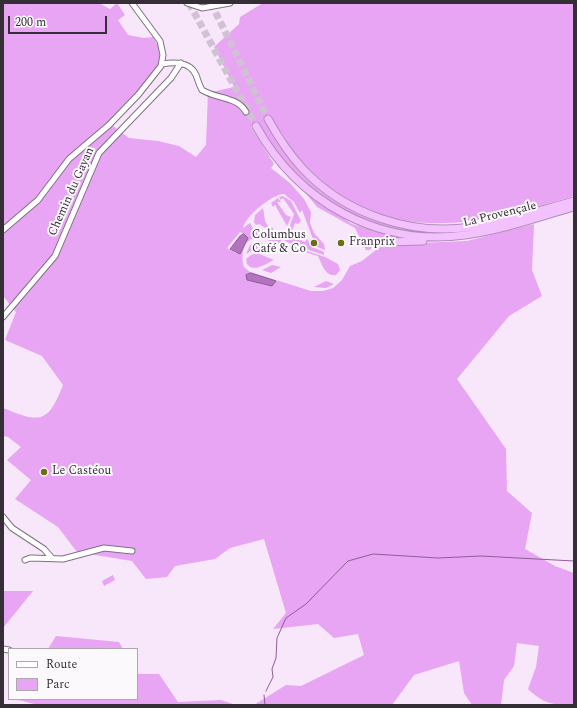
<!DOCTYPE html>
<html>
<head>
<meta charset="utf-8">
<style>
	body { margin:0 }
	#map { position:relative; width:577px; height:708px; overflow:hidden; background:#f8e6fb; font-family:Spectral,serif }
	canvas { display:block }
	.frame { position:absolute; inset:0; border:4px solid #352e36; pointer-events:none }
	.legend { position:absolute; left:8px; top:648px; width:130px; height:52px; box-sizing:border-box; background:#fcf9fd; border:1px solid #aca8ad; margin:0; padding:5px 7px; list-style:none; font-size:12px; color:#352e36 }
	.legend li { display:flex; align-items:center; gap:8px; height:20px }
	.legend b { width:20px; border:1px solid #aca8ad }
	.scale { position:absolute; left:8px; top:16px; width:99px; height:18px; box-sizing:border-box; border:2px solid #352e36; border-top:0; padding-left:5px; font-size:12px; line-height:14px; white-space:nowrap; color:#352e36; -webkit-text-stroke:3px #fcf9fd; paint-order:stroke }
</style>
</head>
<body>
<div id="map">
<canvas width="577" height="708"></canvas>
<div class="frame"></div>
<ul class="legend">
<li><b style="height:5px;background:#fff"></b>Route</li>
<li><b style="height:11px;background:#e7a5f3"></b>Parc</li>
</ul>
<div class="scale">200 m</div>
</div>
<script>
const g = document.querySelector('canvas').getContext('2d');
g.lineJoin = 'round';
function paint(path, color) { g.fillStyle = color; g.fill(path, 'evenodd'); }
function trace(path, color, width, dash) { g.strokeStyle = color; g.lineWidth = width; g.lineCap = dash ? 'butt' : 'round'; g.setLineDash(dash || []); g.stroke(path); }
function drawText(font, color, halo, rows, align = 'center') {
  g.font = font + ' Spectral,serif'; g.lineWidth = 4; g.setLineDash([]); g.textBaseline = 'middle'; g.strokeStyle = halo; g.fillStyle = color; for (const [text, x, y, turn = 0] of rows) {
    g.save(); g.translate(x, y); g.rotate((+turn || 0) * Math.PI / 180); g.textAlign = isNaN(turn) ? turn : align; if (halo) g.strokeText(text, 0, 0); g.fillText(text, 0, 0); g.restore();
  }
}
const green = new Path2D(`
	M 3,3 L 99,3 L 110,9 L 117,3 L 125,15 L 118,20 L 128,35 L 144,38 L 153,37 L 160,50 L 159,66 L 113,126 L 129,138 L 158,141 L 179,146 L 196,157 L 206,145 L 208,93 L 234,87 L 214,47 L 239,24 L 240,17 L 263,3 L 574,3 L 574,196 C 475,225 391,249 307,168 C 298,161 290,149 286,140 C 282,131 273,124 268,116 L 264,118 L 277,141 L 296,165 L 366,215 L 462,232 C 451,233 440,234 429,234 C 375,234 325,205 288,168 C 276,155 267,137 256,123 L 251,127 L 274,164 L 271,168 L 290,183 L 304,199 L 311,212 L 310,223 L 314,233 L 324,244 L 325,250 L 315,246 L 311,240 L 313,239 L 302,210 L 300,213 L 294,202 L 284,194 C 274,193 244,217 243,228 L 250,223 L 254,230 L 275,238 L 274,235 L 286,244 L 325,257 L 338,264 L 340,270 L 336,275 C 325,277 322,264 318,256 L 261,238 C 244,235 240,254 244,267 L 250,272 L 311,291 L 323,291 L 333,288 L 342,280 L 350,266 L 362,261 L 386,242 L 419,243 L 467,241 L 534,224 L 532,270 L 542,296 L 509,316 L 457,379 L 506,449 L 507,491 L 532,513 L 525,549 L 555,566 L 574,573 L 574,705 C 552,705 544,704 528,689 L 536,667 L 539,646 L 517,643 L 514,666 L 504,680 L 501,705 L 472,705 L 464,693 L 459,661 L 414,675 L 392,705 L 254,705 L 286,685 L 301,686 L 364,655 L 358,634 L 334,638 L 318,624 L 273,629 L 286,613 L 264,539 L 230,548 L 215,559 L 175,566 L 167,577 L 146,579 L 132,561 L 77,552 L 58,527 L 15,499 L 31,480 L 7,460 L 21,447 L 8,437 L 3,436 L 3,408 C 40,423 48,424 63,385 L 42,356 L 5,340 L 16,312 L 3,296 ZM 240,232 L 244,234 L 247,240 L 241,250 L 236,253 L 227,248 Z
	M 304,191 L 352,224 L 408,240 L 379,239 L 376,241 L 370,250 L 366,250 L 355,228 L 317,207 Z
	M 283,196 L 291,201 L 301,221 L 298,224 L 295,223 L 292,231 L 295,238 L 305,242 L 307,239 L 312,247 L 324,252 L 324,255 L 291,244 L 282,239 L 281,237 L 287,234 L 294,214 L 283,198 L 281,200 L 279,197 Z
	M 278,198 L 281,202 L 277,202 L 286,215 L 291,217 L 287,226 L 275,205 L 273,207 L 271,203 Z
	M 263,208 L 265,221 L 270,230 L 272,227 L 276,234 L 259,224 L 256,225 L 254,222 L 255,215 Z
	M 258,241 L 263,244 L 268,253 L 253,250 L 246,254 L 250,245 Z
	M 257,253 L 274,260 C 265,264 254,273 247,264 L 246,259 L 251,255 Z
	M 272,265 L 281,267 L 271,273 L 262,270 Z
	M 326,281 L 334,284 L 326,288 L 314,287 Z
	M 113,575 L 115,580 L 104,586 L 102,581 Z
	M 3,591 L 33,591 L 3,628 Z
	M 56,636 L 119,642 L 123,649 L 48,649 Z
	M 137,674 L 159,674 L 178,702 L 221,700 L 236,705 L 38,705 L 14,699 L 137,699 Z`);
const water = new Path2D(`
	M 244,234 L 248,238 L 240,254 L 230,249 L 240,236 Z
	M 251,273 L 276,281 L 272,286 L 247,280 L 246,275 Z`);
const stream = new Path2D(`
	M 266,691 L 273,677 L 272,669 L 276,658 L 277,638 L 286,618 L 306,604 L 348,561 L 373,554 L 438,558 L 481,556 L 574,561
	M 264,695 L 265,705`);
const highwayTunnel = new Path2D(`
	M 189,3 L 256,126
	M 211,3 L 268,119`);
const minor = new Path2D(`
	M 187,3 L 202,8 L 230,3
	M 162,64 C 174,62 190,61 196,75 C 198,80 199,85 202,90 C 216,99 237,96 246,112
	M 3,230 L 38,200 L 69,159 L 109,125 L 138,95 L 161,66 L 163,55 L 160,41 L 132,3
	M 3,317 L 55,256 L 99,153 L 171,78 L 181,63
	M 3,517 L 12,528 L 44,549 L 51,557
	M 25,560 L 30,558 L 63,559 L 104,548 L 132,551
	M 3,649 L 9,650`);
const highway = new Path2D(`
	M 268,119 C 278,137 289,154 303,169 C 345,214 411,236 471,227 C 506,222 540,210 574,201
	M 256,126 C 298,202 378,247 465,235 C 502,230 538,217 574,207
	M 383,242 L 423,241`);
const markers = [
	[314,243,4,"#6c6e11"],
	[341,243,4,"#6c6e11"],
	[44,472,4,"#6c6e11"]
];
const streetNames = [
	["Chemin du Gayan",72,192,-66],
	["La Provençale",500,215,-14]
];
const poiNames = [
	["Columbus",306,236,"right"],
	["Café & Co",306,250,"right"],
	["Franprix",349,243],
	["Le Castéou",52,472]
];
paint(green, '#e7a5f3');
paint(water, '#b373bf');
trace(water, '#8d5e96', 1);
trace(stream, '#8d5e96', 1);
trace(highwayTunnel, '#d1c1d4', 7, [7, 3.5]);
trace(minor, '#807183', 7);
trace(highway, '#b08eb7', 9);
trace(minor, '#fff', 5);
trace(highway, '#f3c1fd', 7);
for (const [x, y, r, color] of markers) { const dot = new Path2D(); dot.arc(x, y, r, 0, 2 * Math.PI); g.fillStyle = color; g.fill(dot); trace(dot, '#fcf9fd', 1.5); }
drawText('12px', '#352e36', '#fcf9fd', streetNames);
drawText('12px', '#352e36', '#fcf9fd', poiNames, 'left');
</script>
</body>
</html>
